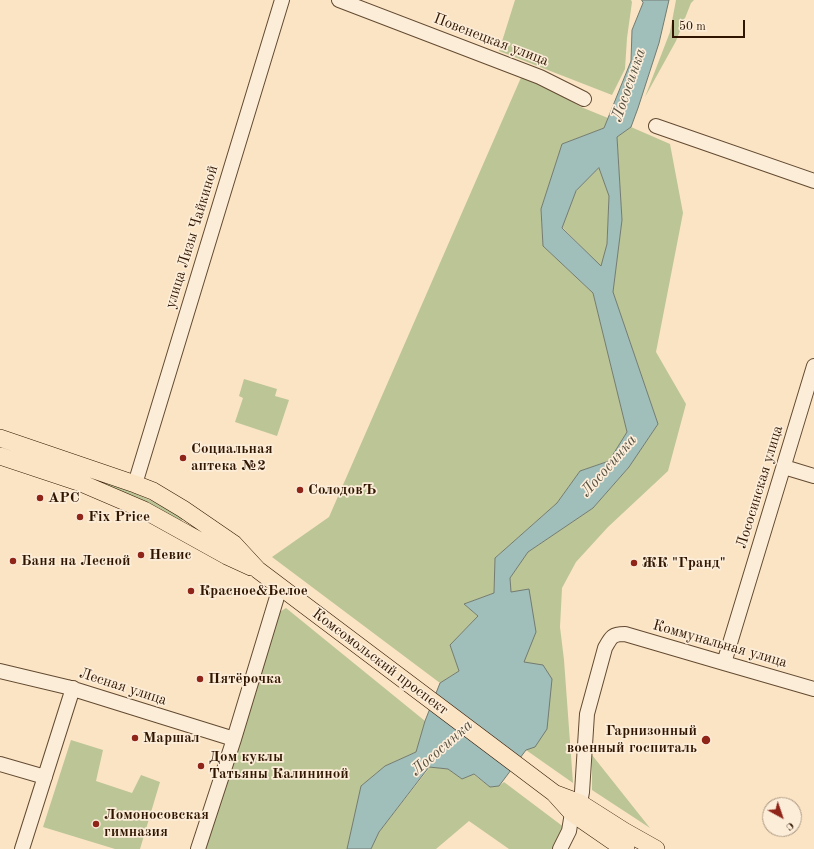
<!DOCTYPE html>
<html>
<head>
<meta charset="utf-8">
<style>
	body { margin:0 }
	#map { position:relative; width:814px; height:849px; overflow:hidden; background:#fbe4c4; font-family:"Old Standard TT",serif }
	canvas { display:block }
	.north { position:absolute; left:762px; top:797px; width:40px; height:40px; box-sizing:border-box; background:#fcedd9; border:1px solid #aa9782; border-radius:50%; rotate:140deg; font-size:11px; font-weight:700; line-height:16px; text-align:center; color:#301600 }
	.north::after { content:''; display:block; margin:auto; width:14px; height:18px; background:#8f2418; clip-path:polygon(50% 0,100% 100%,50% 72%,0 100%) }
	.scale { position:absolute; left:672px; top:20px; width:73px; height:18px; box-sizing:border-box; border:2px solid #301600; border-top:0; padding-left:5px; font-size:12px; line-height:14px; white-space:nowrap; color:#301600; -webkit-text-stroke:3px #fcedd9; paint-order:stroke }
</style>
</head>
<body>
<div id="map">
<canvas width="814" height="849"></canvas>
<div class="north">С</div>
<div class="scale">50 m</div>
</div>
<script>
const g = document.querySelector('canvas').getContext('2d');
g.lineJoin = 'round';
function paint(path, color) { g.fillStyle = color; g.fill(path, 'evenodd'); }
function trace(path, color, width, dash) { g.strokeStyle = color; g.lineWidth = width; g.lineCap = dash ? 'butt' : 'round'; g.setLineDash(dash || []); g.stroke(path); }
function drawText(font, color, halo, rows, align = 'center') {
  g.font = font + ' "Old Standard TT",serif'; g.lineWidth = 3.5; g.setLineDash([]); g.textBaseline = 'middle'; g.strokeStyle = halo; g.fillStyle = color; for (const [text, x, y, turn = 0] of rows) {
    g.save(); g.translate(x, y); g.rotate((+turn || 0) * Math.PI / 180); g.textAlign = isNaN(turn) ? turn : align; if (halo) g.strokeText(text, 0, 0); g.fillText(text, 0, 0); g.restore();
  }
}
const green = new Path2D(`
	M 515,0 L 631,0 L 632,2 L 627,38 L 625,69 L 612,95 L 499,51 Z
	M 676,0 L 694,0 L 691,3 L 676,41 L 645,97 L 670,32 Z
	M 523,73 L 581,107 L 608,118 L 604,128 L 562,144 L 541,209 L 543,246 L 593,293 L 627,432 L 609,461 L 580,471 L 557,503 L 495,558 L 494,593 L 464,604 L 478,616 L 450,645 L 459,671 L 440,683 L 272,557 L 329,517 Z
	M 631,127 L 670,144 L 683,213 L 656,352 L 686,404 L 668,471 L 608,527 L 576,562 L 562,588 L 560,627 L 564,660 L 573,783 L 526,750 L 524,662 L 511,592 L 510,578 L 528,552 L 593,508 L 629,467 L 658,424 L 613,292 L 622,220 L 617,137 Z
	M 599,168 L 609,196 L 607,244 L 601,267 L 562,227 L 576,191 Z
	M 244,379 L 277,389 L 275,396 L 289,400 L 277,436 L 235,422 L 243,398 L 239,396 Z
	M 77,473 L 115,485 L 152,501 L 183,518 L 182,521 Z
	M 286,608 L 425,721 L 416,752 L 385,766 L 361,786 L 347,849 L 204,849 L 275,615 Z
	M 71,740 L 103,750 L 96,781 L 132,793 L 141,775 L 160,782 L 140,849 L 115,849 L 43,827 Z
	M 592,755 L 650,828 L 592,790 Z
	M 430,767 L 448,769 L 462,779 L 473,774 L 490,787 L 499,786 L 504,782 L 569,831 L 557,849 L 509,849 L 469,821 L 436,849 L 371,849 L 379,832 Z`);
const water = new Path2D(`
	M 642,0 L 669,0 L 659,43 L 638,108 L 631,127 L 617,137 L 622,220 L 613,292 L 658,424 L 629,467 L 593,508 L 528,552 L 510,578 L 511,592 L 529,589 L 536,632 L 524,662 L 543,665 L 552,679 L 547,729 L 535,747 L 526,750 L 499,786 L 490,787 L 474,774 L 462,779 L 448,769 L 429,767 L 379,832 L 371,849 L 347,849 L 361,786 L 385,766 L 416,752 L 425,721 L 440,683 L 459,671 L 450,645 L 478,616 L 464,604 L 494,593 L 495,558 L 557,503 L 580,471 L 609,461 L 627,432 L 593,293 L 543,246 L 541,209 L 562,144 L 604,128 L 631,61 L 632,30 L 643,3 ZM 599,168 L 609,196 L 607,244 L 601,266 L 562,228 L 576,191 Z`);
const minor = new Path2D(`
	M 339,0 L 540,77 L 584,99
	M 656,126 L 814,181
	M 784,467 L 814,476
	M 135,484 L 282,0
	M 724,663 L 814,366
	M 0,671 L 67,687 L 160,716 L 234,739
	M 0,764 L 45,777
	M 580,803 L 582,792 L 587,714 L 605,648 C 611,637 612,634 625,634 L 724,663 L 814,689
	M 22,849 L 73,688
	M 198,849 L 234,739 L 280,587
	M 560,849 L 569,831 L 572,813`);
const major = new Path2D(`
	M 0,438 L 135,484 L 153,491 L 183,509 L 234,544 L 258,570 L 554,793 L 572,813 L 614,842 L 626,849
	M 0,456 L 81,483 L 144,510 L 227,556 L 251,567
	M 556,794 L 580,803 L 624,831 L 656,849`);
const markers = [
	[183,458,4,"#8f2418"],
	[300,490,4,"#8f2418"],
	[40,498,4,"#8f2418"],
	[80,517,4,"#8f2418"],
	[141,555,4,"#8f2418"],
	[13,561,4,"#8f2418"],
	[634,563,4,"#8f2418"],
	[191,591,4,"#8f2418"],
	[200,679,4,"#8f2418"],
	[135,738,4,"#8f2418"],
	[706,740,5,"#8f2418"],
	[201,766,4,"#8f2418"],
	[96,824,4,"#8f2418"]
];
const streetNames = [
	["Повенецкая улица",491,40,21],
	["улица Лизы Чайкиной",192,237,-73],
	["Лососинская улица",760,487,-73],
	["Коммунальная улица",720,644,16],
	["Комсомольский проспект",380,662,37],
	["Лесная улица",123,687,18]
];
const poiNames = [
	["Социальная",191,449],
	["аптека №2",191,466],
	["СолодовЪ",308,490],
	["АРС",48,498],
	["Fix Price",88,517],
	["Невис",149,555],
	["Баня на Лесной",21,561],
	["ЖК \"Гранд\"",642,563],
	["Красное&Белое",199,591],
	["Пятёрочка",208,679],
	["Гарнизонный",697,731,"right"],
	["военный госпиталь",697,748,"right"],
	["Маршал",143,738],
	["Дом куклы",209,757],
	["Татьяны Калининой",209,774],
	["Ломоносовская",104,815],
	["гимназия",104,832]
];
const waterNames = [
	["Лососинка",629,85,-71],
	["Лососинка",609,466,-49],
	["Лососинка",442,748,-41]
];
paint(green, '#bcc596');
paint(water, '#a0beba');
trace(water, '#737b70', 1);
trace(minor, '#634a31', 16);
trace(major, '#301600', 18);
trace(minor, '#fcedd9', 14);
trace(major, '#fbe4c4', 17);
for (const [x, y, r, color] of markers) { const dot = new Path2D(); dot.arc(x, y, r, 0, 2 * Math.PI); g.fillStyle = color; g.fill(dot); trace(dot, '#fcedd9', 1.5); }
drawText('15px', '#301600', '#fcedd9', streetNames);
drawText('bold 15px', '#301600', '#fcedd9', poiNames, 'left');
drawText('italic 16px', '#575141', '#fcedd9', waterNames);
</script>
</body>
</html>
